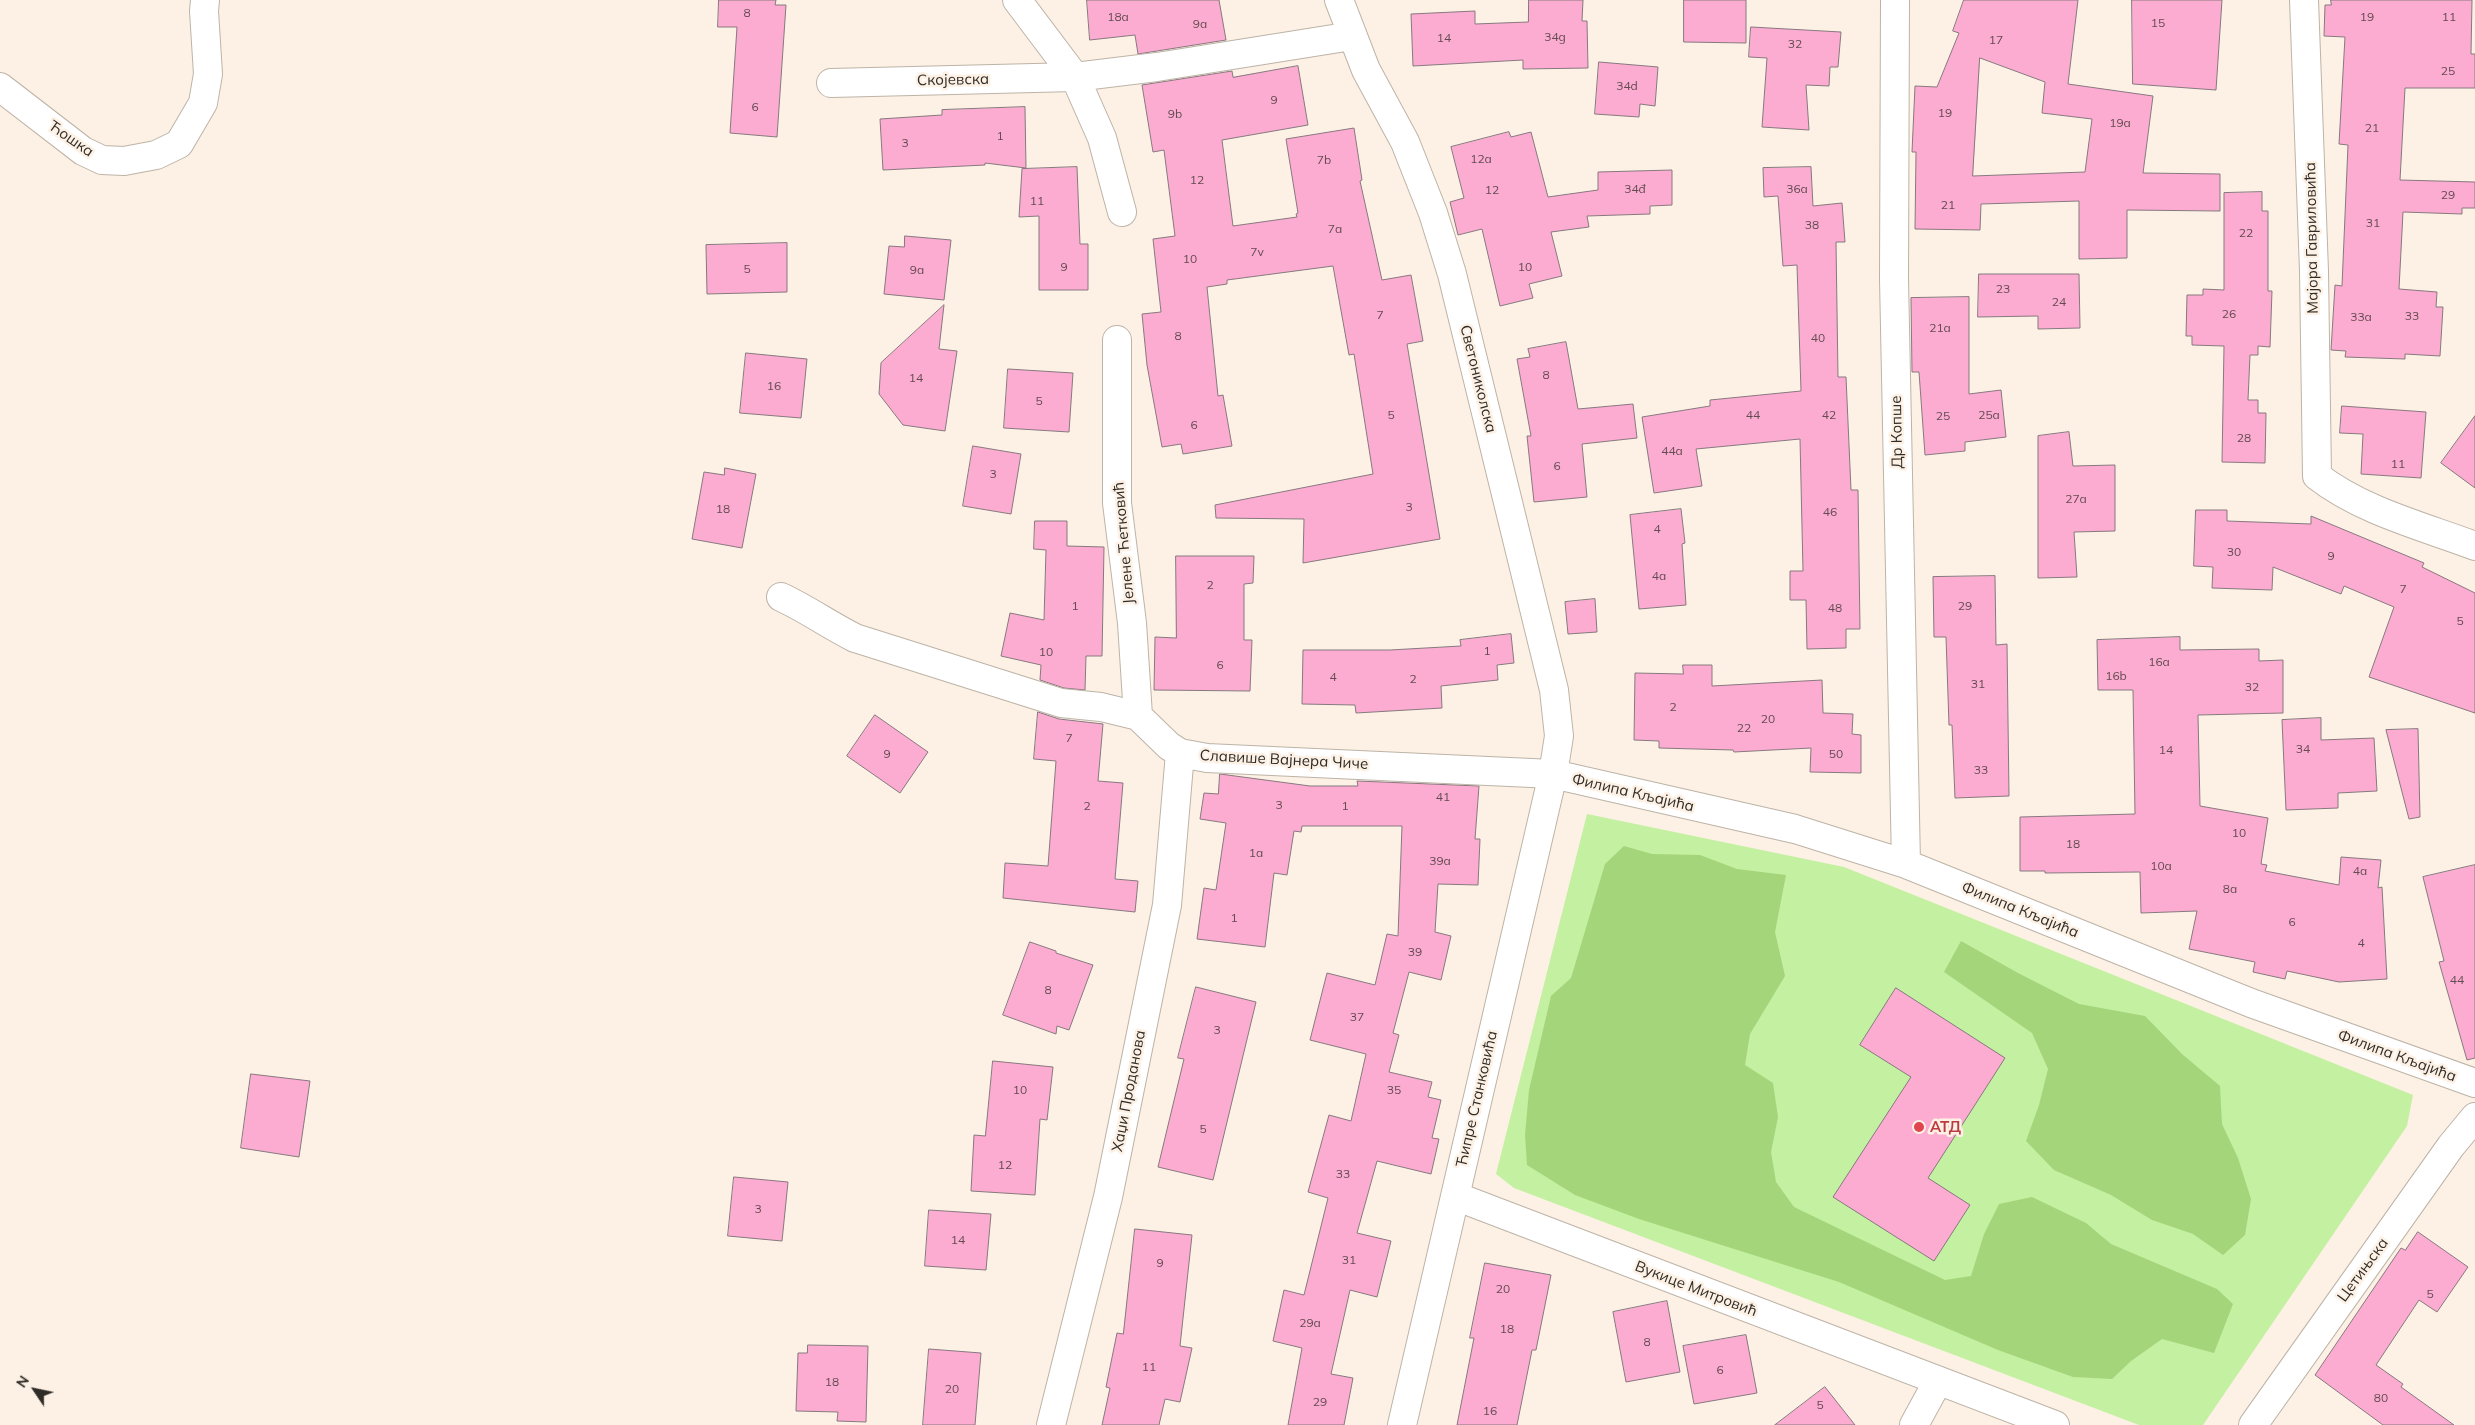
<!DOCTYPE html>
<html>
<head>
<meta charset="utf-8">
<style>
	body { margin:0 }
	#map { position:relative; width:2475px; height:1425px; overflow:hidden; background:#fcf1e4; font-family:Mulish,sans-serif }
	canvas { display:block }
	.north { position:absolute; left:10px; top:1365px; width:50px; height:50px; -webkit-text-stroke:4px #fcf1e4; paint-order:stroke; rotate:304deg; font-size:14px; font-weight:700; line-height:20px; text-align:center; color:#2f2b26 }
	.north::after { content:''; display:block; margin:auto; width:18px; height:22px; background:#2f2b26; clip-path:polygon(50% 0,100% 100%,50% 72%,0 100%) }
</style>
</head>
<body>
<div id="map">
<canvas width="2475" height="1425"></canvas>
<div class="north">N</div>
</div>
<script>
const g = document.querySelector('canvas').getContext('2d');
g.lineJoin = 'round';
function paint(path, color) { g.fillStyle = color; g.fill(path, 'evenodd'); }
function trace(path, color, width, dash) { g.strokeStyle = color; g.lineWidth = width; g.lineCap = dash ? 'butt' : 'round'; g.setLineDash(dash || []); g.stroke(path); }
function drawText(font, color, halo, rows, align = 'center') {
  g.font = font + ' Mulish,sans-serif'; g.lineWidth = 5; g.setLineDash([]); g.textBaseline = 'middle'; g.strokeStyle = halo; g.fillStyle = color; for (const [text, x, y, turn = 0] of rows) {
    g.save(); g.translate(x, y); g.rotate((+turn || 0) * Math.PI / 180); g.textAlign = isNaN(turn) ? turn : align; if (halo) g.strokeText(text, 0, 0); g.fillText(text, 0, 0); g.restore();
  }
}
const green = new Path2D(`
	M 1587,814 L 1844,867 L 2413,1095 L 2407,1126 L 2203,1425 L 2139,1425 L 1514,1188 L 1496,1174 Z`);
const forest = new Path2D(`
	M 1624,846 L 1652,854 L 1700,855 L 1737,869 L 1786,875 L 1775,932 L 1785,976 L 1750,1034 L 1745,1065 L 1773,1083 L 1778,1117 L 1771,1152 L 1776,1182 L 1794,1207 L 1945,1280 L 1971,1276 L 1984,1234 L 1999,1204 L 2032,1197 L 2086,1223 L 2111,1244 L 2217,1289 L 2233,1304 L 2214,1353 L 2162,1339 L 2131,1361 L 2112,1379 L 2073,1377 L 1998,1350 L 1839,1282 L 1639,1219 L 1575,1195 L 1527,1165 L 1525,1135 L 1529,1090 L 1551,996 L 1571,978 L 1605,864 Z
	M 1961,941 L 2018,973 L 2079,1004 L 2145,1016 L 2182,1054 L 2220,1086 L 2222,1124 L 2238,1158 L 2251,1199 L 2245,1235 L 2223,1255 L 2193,1234 L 2152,1220 L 2111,1195 L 2054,1170 L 2026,1141 L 2039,1105 L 2048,1069 L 2032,1033 L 1944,972 Z`);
const building = new Path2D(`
	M 719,0 L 776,0 L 775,5 L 786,5 L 777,137 L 730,133 L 737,27 L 718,27 Z
	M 1087,0 L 1219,0 L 1226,40 L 1138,54 L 1135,35 L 1090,40 Z
	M 1529,0 L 1583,0 L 1582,21 L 1587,21 L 1588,68 L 1523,69 L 1523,60 L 1413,66 L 1411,14 L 1475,11 L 1475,24 L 1528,22 Z
	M 1684,0 L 1746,0 L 1746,43 L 1684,42 Z
	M 1964,0 L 2078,0 L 2068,84 L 2153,96 L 2143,173 L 2220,174 L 2220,211 L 2127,210 L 2127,258 L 2079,259 L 2079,201 L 1981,204 L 1980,230 L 1915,229 L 1916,152 L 1912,152 L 1915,86 L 1937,87 L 1959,33 L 1953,31 ZM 1980,58 L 2045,82 L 2042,113 L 2092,119 L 2085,172 L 1973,176 Z
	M 2132,0 L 2222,0 L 2216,90 L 2133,84 Z
	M 2331,0 L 2472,0 L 2471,54 L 2475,54 L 2475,88 L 2405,88 L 2400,180 L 2475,182 L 2475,208 L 2462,208 L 2462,214 L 2403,212 L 2399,289 L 2437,292 L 2436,307 L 2443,307 L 2440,356 L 2405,354 L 2405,359 L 2345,357 L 2346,351 L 2331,350 L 2335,285 L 2342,286 L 2348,145 L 2339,144 L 2345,37 L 2324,36 L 2325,5 L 2331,5 Z
	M 1751,27 L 1841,32 L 1838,67 L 1830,67 L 1829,86 L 1806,85 L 1809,130 L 1762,127 L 1767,58 L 1749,57 Z
	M 1599,62 L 1658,67 L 1655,106 L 1640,104 L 1639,117 L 1595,114 Z
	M 1298,66 L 1308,125 L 1222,140 L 1233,226 L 1297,217 L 1296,214 L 1298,213 L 1286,139 L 1354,128 L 1362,180 L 1360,181 L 1382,280 L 1411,275 L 1423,341 L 1407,344 L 1440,539 L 1303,563 L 1304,519 L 1216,518 L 1215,505 L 1373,474 L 1354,354 L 1349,355 L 1333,266 L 1227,280 L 1227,284 L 1207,287 L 1218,396 L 1223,395 L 1232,446 L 1183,454 L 1181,444 L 1162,447 L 1147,365 L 1142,314 L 1161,312 L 1153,239 L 1175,236 L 1164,150 L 1153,152 L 1142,85 L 1232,71 L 1233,77 Z
	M 1025,107 L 1026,168 L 985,163 L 985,165 L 883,170 L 880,119 L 942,115 L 942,110 Z
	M 1509,132 L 1511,137 L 1531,132 L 1548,197 L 1598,190 L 1598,172 L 1672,170 L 1672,205 L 1650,206 L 1650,214 L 1587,216 L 1589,227 L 1551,232 L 1562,276 L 1529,284 L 1533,298 L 1500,306 L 1482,229 L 1458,235 L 1450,202 L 1464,198 L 1451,147 Z
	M 1077,167 L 1080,244 L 1088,244 L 1088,290 L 1039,290 L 1039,216 L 1019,217 L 1022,169 Z
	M 1811,167 L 1813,206 L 1842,203 L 1845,242 L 1836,242 L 1838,377 L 1846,377 L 1851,490 L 1858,490 L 1860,629 L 1846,629 L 1846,648 L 1807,649 L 1806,600 L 1790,600 L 1790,571 L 1803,571 L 1800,439 L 1696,449 L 1702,486 L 1654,493 L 1642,417 L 1710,406 L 1710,400 L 1801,391 L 1797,265 L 1783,266 L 1778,196 L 1764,197 L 1763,168 Z
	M 2262,192 L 2262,211 L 2268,211 L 2268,291 L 2272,291 L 2270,347 L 2258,346 L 2258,355 L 2250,355 L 2248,400 L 2258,400 L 2258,413 L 2266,413 L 2265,463 L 2222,462 L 2224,346 L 2192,345 L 2192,336 L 2186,336 L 2187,295 L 2203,295 L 2203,289 L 2224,290 L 2224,193 Z
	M 905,236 L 951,240 L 944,300 L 884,294 L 889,246 L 904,247 Z
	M 787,243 L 787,292 L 707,294 L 706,245 Z
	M 1979,274 L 2079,274 L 2080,328 L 2038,329 L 2038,316 L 1978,317 Z
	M 1969,297 L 1969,394 L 2001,390 L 2006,437 L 1965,442 L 1965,451 L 1925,455 L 1919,372 L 1912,372 L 1911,298 Z
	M 944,305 L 939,349 L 957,351 L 945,431 L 903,425 L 879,394 L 881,363 Z
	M 1566,342 L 1578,409 L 1633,404 L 1637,438 L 1582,444 L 1587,497 L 1534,502 L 1527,436 L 1531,436 L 1517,359 L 1530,357 L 1528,349 Z
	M 746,353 L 807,359 L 801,418 L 740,413 Z
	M 1008,369 L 1073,373 L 1069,432 L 1004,428 Z
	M 2342,406 L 2426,412 L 2421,478 L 2361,474 L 2363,434 L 2340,433 Z
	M 2475,416 L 2475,488 L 2441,463 Z
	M 2069,432 L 2073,466 L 2115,465 L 2115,531 L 2074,532 L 2077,577 L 2038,578 L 2038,436 Z
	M 973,446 L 1021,454 L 1011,514 L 963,506 Z
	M 725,468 L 756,474 L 742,548 L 692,539 L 704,472 L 724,475 Z
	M 1681,509 L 1685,543 L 1682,544 L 1686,605 L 1639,609 L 1630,515 Z
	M 2196,510 L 2227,510 L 2227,521 L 2311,524 L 2311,516 L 2424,563 L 2422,567 L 2475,593 L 2475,713 L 2369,677 L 2394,607 L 2344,586 L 2341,594 L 2273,567 L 2272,590 L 2212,588 L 2213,567 L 2194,566 Z
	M 1035,521 L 1067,521 L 1067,546 L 1104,547 L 1102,656 L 1086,656 L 1085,690 L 1064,688 L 1040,680 L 1041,665 L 1001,656 L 1010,613 L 1044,620 L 1046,550 L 1034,549 Z
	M 1176,556 L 1254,556 L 1253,583 L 1244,584 L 1244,640 L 1252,640 L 1250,691 L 1154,690 L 1155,637 L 1176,638 Z
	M 1995,576 L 1996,645 L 2007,644 L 2009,796 L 1955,798 L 1952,725 L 1949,725 L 1946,637 L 1934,637 L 1933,577 Z
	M 1595,599 L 1597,632 L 1568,634 L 1565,602 Z
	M 1511,634 L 1514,663 L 1497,665 L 1498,680 L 1441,686 L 1442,708 L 1356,713 L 1355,705 L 1302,704 L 1303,650 L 1390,650 L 1461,646 L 1460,640 Z
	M 2180,637 L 2180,650 L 2259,649 L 2259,661 L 2283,660 L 2283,713 L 2198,715 L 2200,806 L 2268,818 L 2261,864 L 2267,865 L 2265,871 L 2339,885 L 2341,857 L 2381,860 L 2378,888 L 2382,887 L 2387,979 L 2339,982 L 2287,971 L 2285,979 L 2253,972 L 2255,962 L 2189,949 L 2197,911 L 2141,913 L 2140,872 L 2045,873 L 2045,871 L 2020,871 L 2020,817 L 2135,814 L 2133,690 L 2098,690 L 2097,640 Z
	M 1683,665 L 1712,665 L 1712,686 L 1822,680 L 1823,713 L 1853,714 L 1852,734 L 1861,735 L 1861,773 L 1810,772 L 1811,748 L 1734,752 L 1733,750 L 1659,748 L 1659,741 L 1634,740 L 1635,673 L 1683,674 Z
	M 1038,712 L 1059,719 L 1103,724 L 1098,781 L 1123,783 L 1115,879 L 1138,881 L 1135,912 L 1003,898 L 1005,863 L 1048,866 L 1056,761 L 1034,759 Z
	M 875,715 L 928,752 L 900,793 L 847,756 Z
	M 2321,718 L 2321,740 L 2374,738 L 2377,791 L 2338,793 L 2338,808 L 2286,810 L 2282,720 Z
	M 2418,729 L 2420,817 L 2409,819 L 2386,730 Z
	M 1220,774 L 1310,786 L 1358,786 L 1357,781 L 1479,786 L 1475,839 L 1480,839 L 1478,885 L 1438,884 L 1435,932 L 1451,936 L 1441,980 L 1409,972 L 1393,1033 L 1399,1035 L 1389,1072 L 1432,1082 L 1428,1097 L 1441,1100 L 1432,1138 L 1439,1139 L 1431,1174 L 1377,1161 L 1357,1233 L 1391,1241 L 1377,1297 L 1350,1290 L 1331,1374 L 1353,1378 L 1344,1425 L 1288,1425 L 1302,1348 L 1273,1341 L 1284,1290 L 1304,1295 L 1328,1198 L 1308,1192 L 1329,1115 L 1351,1121 L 1366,1054 L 1310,1040 L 1327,973 L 1375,985 L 1387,934 L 1398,936 L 1402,826 L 1302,826 L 1301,832 L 1294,831 L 1287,875 L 1274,873 L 1265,947 L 1197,939 L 1204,888 L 1216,890 L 1226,823 L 1200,819 L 1204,793 L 1218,794 Z
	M 2475,865 L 2475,1058 L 2467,1060 L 2439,962 L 2444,961 L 2423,877 Z
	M 1030,942 L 1056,951 L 1056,953 L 1093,965 L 1069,1030 L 1057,1026 L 1056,1034 L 1003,1015 Z
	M 1196,987 L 1256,1002 L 1213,1180 L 1158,1167 L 1184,1059 L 1178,1058 Z
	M 1896,988 L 2005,1058 L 1928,1178 L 1970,1205 L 1934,1261 L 1833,1197 L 1911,1077 L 1860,1045 Z
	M 993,1061 L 1053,1067 L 1047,1120 L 1040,1119 L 1035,1195 L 971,1191 L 974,1135 L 985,1136 Z
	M 251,1074 L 310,1081 L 299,1157 L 241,1148 Z
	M 734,1177 L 788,1182 L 782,1241 L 728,1236 Z
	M 929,1210 L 991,1214 L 986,1270 L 925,1266 Z
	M 1135,1229 L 1192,1235 L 1180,1346 L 1192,1348 L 1180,1402 L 1165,1399 L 1159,1425 L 1102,1425 L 1110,1388 L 1106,1387 L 1117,1333 L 1123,1334 Z
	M 2418,1232 L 2468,1267 L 2437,1312 L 2419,1300 L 2376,1365 L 2403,1384 L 2401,1387 L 2454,1425 L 2383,1425 L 2315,1375 L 2401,1248 L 2405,1250 Z
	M 1485,1263 L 1551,1275 L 1536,1350 L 1532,1350 L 1517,1425 L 1457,1425 L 1474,1338 L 1470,1338 Z
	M 1667,1301 L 1680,1372 L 1626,1382 L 1613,1312 Z
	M 1746,1335 L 1757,1393 L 1694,1404 L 1683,1346 Z
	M 808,1345 L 868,1346 L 866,1422 L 837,1421 L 838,1412 L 796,1411 L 798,1353 L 807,1353 Z
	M 929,1349 L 981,1353 L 975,1425 L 923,1425 Z
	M 1825,1387 L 1855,1425 L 1775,1425 Z`);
const minor = new Path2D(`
	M 1017,0 L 1075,77 L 1102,138 L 1122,212
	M 1339,0 L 1366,70 L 1405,142 L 1433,213 L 1452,274 L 1554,690 L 1559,736 L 1553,774 L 1402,1425
	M 1895,0 L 1894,279 L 1906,864
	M 2304,0 L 2314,271 L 2317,476 C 2362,511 2422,526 2475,546
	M 831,83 L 1075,77 L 1157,67 L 1352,36
	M 0,87 L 83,151 L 102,160 L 124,161 L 156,155 L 179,144 L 203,103 L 208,74 L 204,11 L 205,0
	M 1117,340 L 1117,503 L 1132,623 L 1138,716
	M 781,597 C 807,609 829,625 855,638 L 1061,703 L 1101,707 L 1138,716 L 1169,746 L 1180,753 L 1207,758 L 1553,774 L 1795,829 L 1906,864 L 2251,1003 L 2475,1083
	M 1455,1196 L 2055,1425
	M 1051,1425 L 1108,1197 L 1167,905 L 1180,753
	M 1914,1425 L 1938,1381`);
const tertiary = new Path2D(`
	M 2253,1425 L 2451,1146 L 2475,1117`);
const markers = [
	[1919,1127,6,"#e0444e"]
];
const numberNames = [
	["8",747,13],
	["18a",1118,17],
	["19",2367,17],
	["11",2449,17],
	["15",2158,23],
	["9a",1200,24],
	["34g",1555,37],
	["14",1444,38],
	["17",1996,40],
	["32",1795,44],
	["25",2448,71],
	["34d",1627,86],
	["9",1274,100],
	["6",755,107],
	["19",1945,113],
	["9b",1175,114],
	["19a",2120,123],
	["21",2372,128],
	["1",1000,136],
	["3",905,143],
	["12a",1481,159],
	["7b",1324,160],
	["12",1197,180],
	["34đ",1635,189],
	["36a",1797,189],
	["12",1492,190],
	["29",2448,195],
	["11",1037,201],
	["21",1948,205],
	["31",2373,223],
	["38",1812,225],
	["7a",1335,229],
	["22",2246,233],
	["7v",1257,252],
	["10",1190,259],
	["9",1064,267],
	["10",1525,267],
	["5",747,269],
	["9a",917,270],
	["23",2003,289],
	["24",2059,302],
	["26",2229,314],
	["7",1380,315],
	["33",2412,316],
	["33a",2361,317],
	["21a",1940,328],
	["8",1178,336],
	["40",1818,338],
	["8",1546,375],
	["14",916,378],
	["16",774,386],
	["5",1039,401],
	["5",1391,415],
	["44",1753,415],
	["42",1829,415],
	["25a",1989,415],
	["25",1943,416],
	["6",1194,425],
	["28",2244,438],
	["44a",1672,451],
	["11",2398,464],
	["6",1557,466],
	["3",993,474],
	["27a",2076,499],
	["3",1409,507],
	["18",723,509],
	["46",1830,512],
	["4",1657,529],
	["30",2234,552],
	["9",2331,556],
	["4a",1659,576],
	["2",1210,585],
	["7",2403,589],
	["1",1075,606],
	["29",1965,606],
	["48",1835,608],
	["5",2460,621],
	["1",1487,651],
	["10",1046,652],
	["16a",2159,662],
	["6",1220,665],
	["16b",2116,676],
	["4",1333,677],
	["2",1413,679],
	["31",1978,684],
	["32",2252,687],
	["2",1673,707],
	["20",1768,719],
	["22",1744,728],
	["7",1069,738],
	["34",2303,749],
	["14",2166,750],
	["9",887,754],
	["50",1836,754],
	["33",1981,770],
	["41",1443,797],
	["3",1279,805],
	["2",1087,806],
	["1",1345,806],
	["10",2239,833],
	["18",2073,844],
	["1a",1256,853],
	["39a",1440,861],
	["10a",2161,866],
	["4a",2360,871],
	["8a",2230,889],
	["1",1234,918],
	["6",2292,922],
	["4",2361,943],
	["39",1415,952],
	["44",2457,980],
	["8",1048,990],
	["37",1357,1017],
	["3",1217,1030],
	["10",1020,1090],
	["35",1394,1090],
	["5",1203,1129],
	["12",1005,1165],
	["33",1343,1174],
	["3",758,1209],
	["14",958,1240],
	["31",1349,1260],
	["9",1160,1263],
	["20",1503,1289],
	["5",2430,1294],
	["29a",1310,1323],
	["18",1507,1329],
	["8",1647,1342],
	["11",1149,1367],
	["6",1720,1370],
	["18",832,1382],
	["20",952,1389],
	["80",2381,1398],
	["29",1320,1402],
	["5",1820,1405],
	["16",1490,1411]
];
const streetNames = [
	["Скојевска",953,80,-1],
	["Ћошка",71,139,35],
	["Мајора Гавриловића",2312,238,-91],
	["Светониколска",1478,379,76],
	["Др Копше",1897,432,-91],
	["Јелене Ћетковић",1124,543,-95],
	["Славише Вајнера Чиче",1284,760,3],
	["Филипа Кљајића",1633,793,13],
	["Филипа Кљајића",2020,910,22],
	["Филипа Кљајића",2397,1056,20],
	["Хаџи Проданова",1129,1091,-79],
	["Ћипре Станковића",1477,1099,-77],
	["Цетињска",2363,1270,-54],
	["Вукице Митровић",1696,1289,21]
];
const healthNames = [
	["АТД",1930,1127]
];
paint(green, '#c4f0a1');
paint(forest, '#a4d57a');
paint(building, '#fcacd1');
trace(building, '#87787f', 1);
trace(minor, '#bdb3a7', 30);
trace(tertiary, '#bdb3a7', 30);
trace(minor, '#fff', 28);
trace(tertiary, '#fff', 28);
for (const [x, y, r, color] of markers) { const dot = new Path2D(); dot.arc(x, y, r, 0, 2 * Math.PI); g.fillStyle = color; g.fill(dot); trace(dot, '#fcf1e4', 2); }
drawText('12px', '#624b51', null, numberNames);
drawText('15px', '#2f2b26', '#fcf1e4', streetNames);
drawText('bold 15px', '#be3a42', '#fcf1e4', healthNames, 'left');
</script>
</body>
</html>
